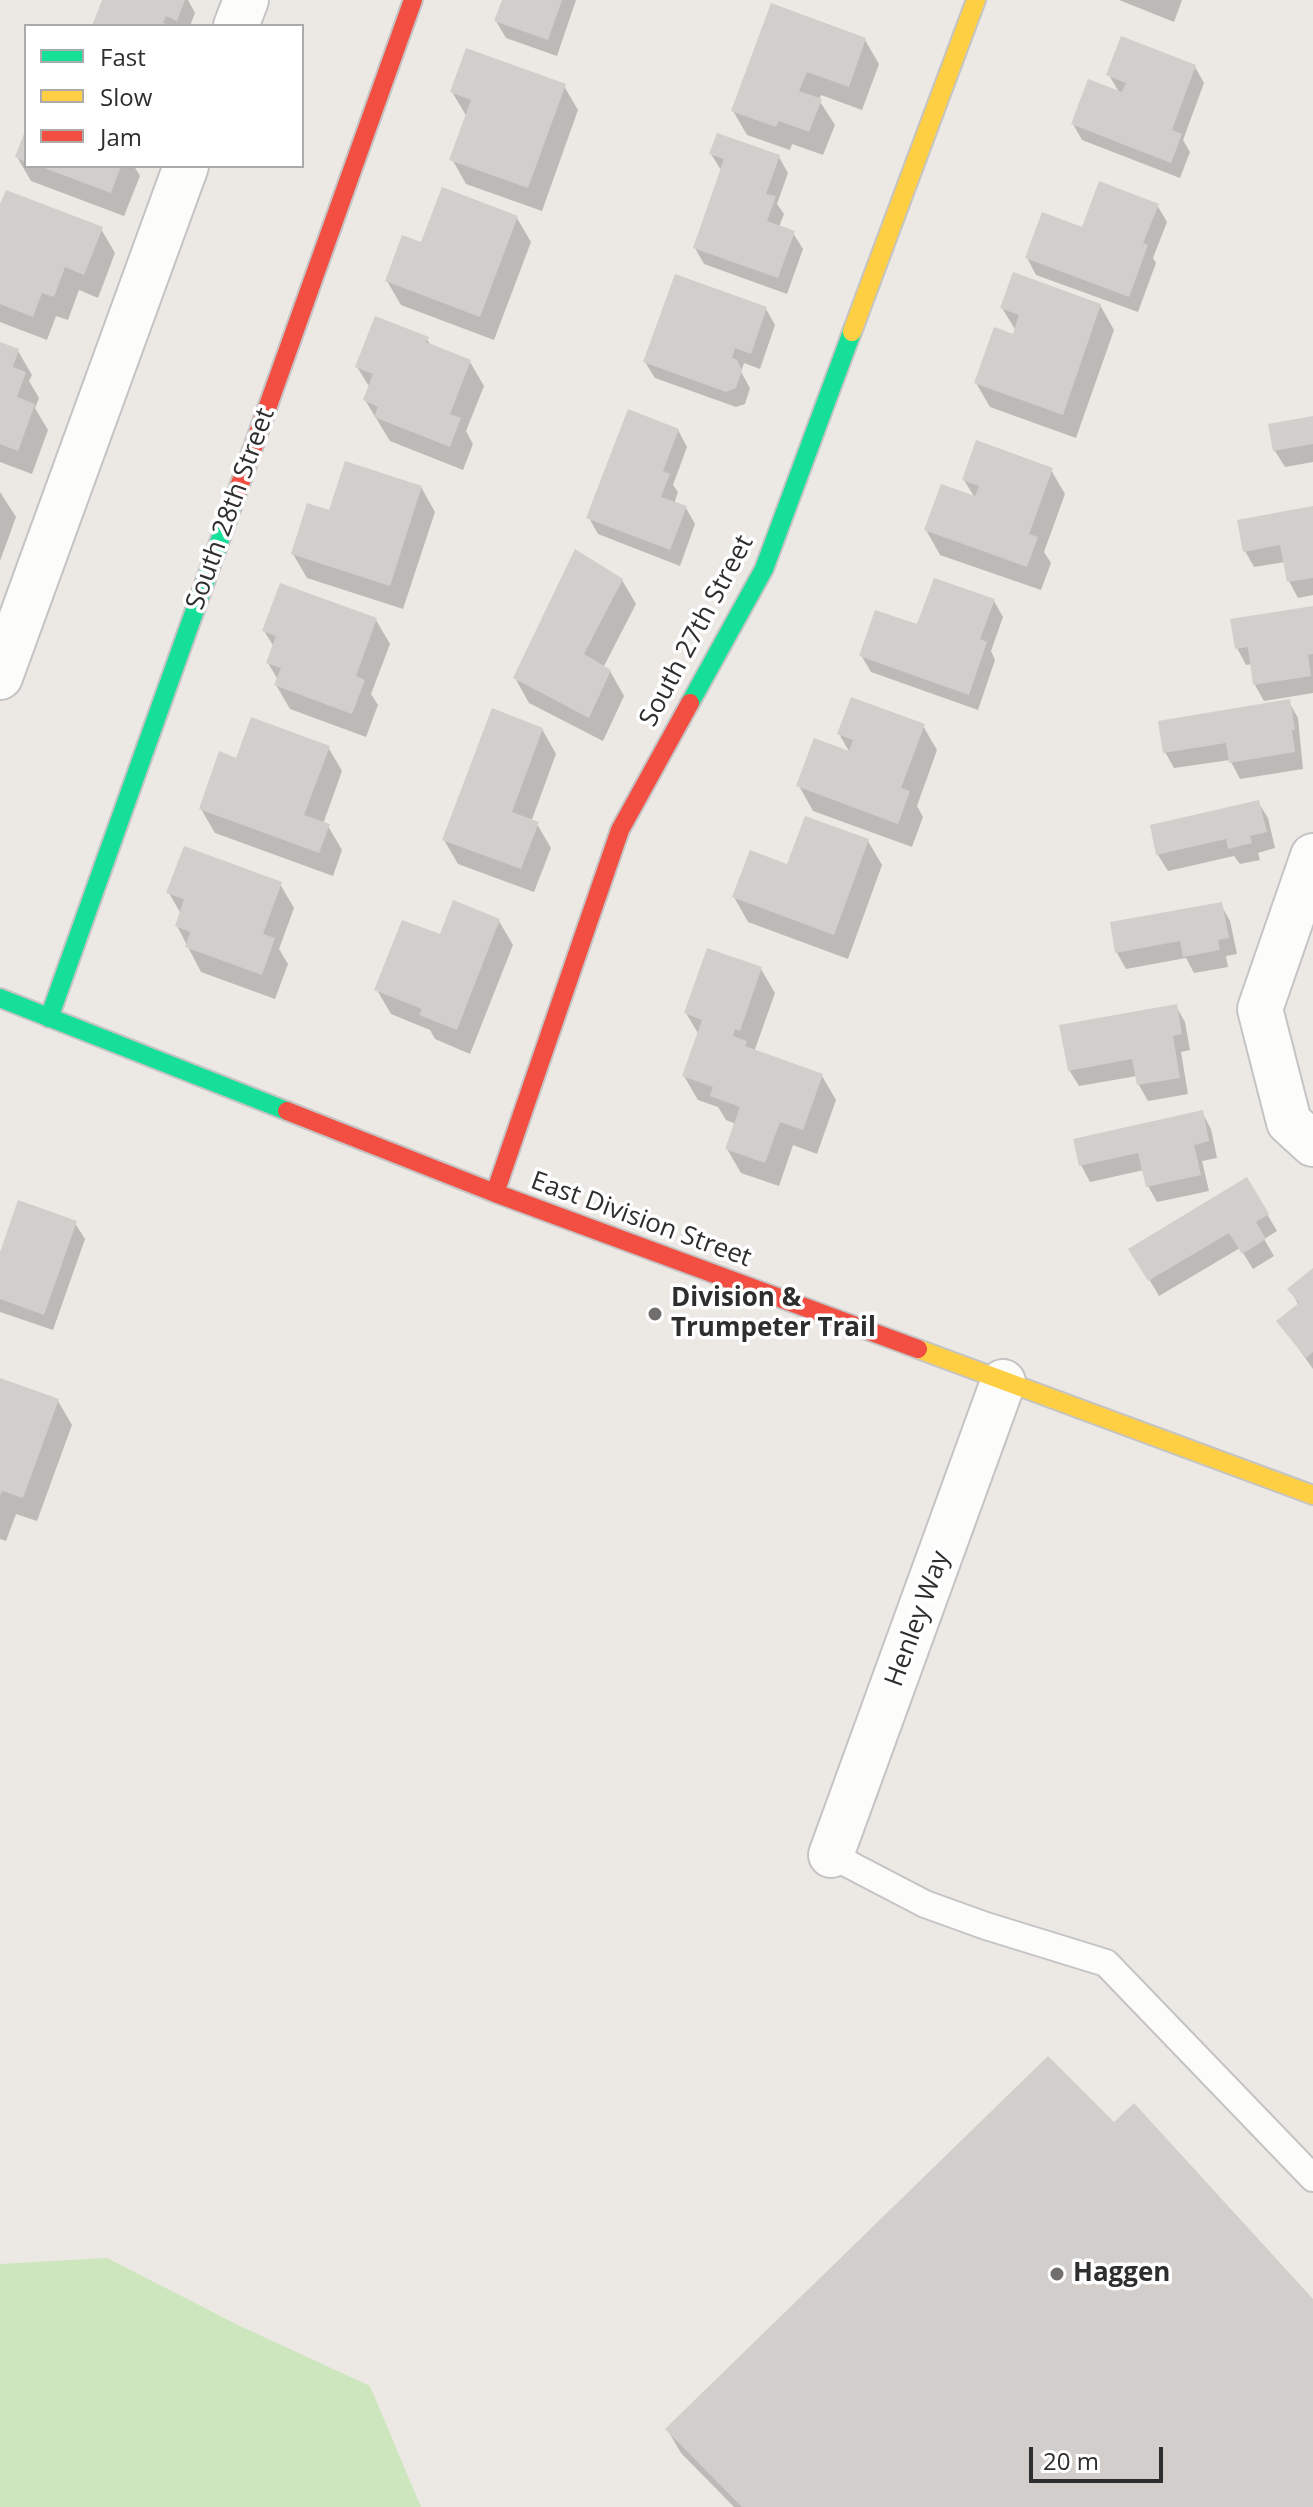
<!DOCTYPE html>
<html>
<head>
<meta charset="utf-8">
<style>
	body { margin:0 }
	#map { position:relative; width:1313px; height:2507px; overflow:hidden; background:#ece8e4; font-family:"Open Sans",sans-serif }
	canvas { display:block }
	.legend { position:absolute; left:24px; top:24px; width:280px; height:144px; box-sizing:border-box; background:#fff; border:2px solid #ababab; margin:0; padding:10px 14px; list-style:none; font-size:24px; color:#2e2e2e }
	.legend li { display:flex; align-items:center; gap:16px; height:40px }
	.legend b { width:40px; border:2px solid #ababab }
	.scale { position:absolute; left:1029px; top:2447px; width:134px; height:36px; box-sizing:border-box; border:4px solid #2e2e2e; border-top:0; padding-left:10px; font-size:24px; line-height:28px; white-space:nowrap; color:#2e2e2e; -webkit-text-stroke:6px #fff; paint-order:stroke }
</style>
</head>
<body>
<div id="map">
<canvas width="1313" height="2507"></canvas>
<ul class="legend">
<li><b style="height:10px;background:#16e098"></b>Fast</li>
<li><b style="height:10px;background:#ffcf43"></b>Slow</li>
<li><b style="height:10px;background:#f24e42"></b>Jam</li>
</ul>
<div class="scale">20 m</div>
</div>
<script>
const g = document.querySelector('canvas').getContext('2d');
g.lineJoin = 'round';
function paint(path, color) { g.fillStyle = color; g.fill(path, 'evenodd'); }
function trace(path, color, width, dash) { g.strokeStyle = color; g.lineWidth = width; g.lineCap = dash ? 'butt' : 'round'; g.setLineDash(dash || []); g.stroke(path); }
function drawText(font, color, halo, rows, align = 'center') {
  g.font = font + ' "Open Sans",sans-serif'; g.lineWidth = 7; g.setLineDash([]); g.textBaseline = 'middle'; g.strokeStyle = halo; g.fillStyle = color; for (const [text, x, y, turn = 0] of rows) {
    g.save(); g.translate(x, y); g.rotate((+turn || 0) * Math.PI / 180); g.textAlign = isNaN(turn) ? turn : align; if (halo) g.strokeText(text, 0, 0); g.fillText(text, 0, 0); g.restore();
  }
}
const green = new Path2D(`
	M 107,2258 L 240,2326 L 370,2386 L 421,2507 L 0,2507 L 0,2264 Z`);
const shadow = new Path2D(`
	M 105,0 L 188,0 L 195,13 L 190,26 L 95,26 Z
	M 504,0 L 576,0 L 557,56 L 506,38 L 496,21 Z
	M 1119,0 L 1182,0 L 1174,22 Z
	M 865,40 L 879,64 L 862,110 L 821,95 L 819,100 L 835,125 L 823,155 L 792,144 L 790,150 L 747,135 L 733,111 Z
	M 1195,67 L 1204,83 L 1183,140 L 1190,152 L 1180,178 L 1082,140 L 1073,124 L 1120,94 L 1109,75 Z
	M 564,86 L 578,110 L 542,211 L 466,184 L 452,159 L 467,117 L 452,92 Z
	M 26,133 L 26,166 L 134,166 L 140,176 L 124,216 L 31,181 L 17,157 Z
	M 711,154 L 779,157 L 788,173 L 777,204 L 784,214 L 779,227 L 793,233 L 803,249 L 787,294 L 704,264 L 695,248 L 721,170 Z
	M 1157,205 L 1167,222 L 1153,258 L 1156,263 L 1138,312 L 1036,275 L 1027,258 L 1083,229 Z
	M 0,210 L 101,229 L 115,253 L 98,298 L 79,290 L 68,320 L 56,316 L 47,340 L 0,322 Z
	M 517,218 L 531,242 L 494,340 L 401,305 L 387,281 L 422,245 Z
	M 1100,305 L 1114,330 L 1076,438 L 990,407 L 976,383 L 1016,331 L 1002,308 Z
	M 766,309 L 775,325 L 760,369 L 744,363 L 741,372 L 750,388 L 745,404 L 736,407 L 655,378 L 645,362 Z
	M 427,339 L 431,346 L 470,362 L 484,386 L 466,431 L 473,444 L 463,470 L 390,441 L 365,400 L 370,388 L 357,367 Z
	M 0,344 L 18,351 L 32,375 L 29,381 L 39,398 L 35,408 L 48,430 L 32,474 L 0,462 Z
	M 1313,418 L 1313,462 L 1285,467 L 1275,451 L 1270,426 Z
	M 678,430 L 687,447 L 673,485 L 678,492 L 674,504 L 686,508 L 695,524 L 680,566 L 598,534 L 589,518 Z
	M 1051,470 L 1065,494 L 1044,552 L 1051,563 L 1041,590 L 940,555 L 926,530 L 975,498 L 964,480 Z
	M 421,487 L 435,512 L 403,609 L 307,578 L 293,554 L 330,513 Z
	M 0,492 L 16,517 L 0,561 Z
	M 1313,508 L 1313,595 L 1298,598 L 1289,581 L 1285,562 L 1254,567 L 1245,551 Z
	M 622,580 L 636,604 L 603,668 L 610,671 L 624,696 L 603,741 L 529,703 L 515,678 Z
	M 994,601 L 1003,617 L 991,651 L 995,660 L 978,710 L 871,672 L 861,655 L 919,627 Z
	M 1313,608 L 1313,693 L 1264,701 L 1255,685 L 1252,664 L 1246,665 L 1237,648 Z
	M 376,620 L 390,644 L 371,694 L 378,705 L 366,737 L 290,709 L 276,685 L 278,680 L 268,663 L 274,647 L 264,631 Z
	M 1289,702 L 1298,718 L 1303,769 L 1240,779 L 1230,760 L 1174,768 L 1165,752 Z
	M 923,726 L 937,750 L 917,806 L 923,817 L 912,847 L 813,811 L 799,786 L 850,753 L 839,734 Z
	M 542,729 L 556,754 L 531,822 L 537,824 L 551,848 L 534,892 L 458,864 L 444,840 Z
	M 328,747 L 342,771 L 323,824 L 328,826 L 342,850 L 333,876 L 215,833 L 201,809 L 237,760 Z
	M 1258,802 L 1268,818 L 1275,848 L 1258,853 L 1260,860 L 1240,864 L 1234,856 L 1168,871 L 1158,855 L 1152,827 Z
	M 868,841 L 882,865 L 848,959 L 748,922 L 734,897 L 788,867 Z
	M 280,884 L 294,908 L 279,949 L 288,964 L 275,999 L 201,972 L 177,926 L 181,914 L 169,893 Z
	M 1221,905 L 1230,921 L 1237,954 L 1226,956 L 1228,967 L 1194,973 L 1186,958 L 1126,969 L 1117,953 L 1112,924 Z
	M 499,921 L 513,945 L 470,1054 L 435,1039 L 430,1030 L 391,1014 L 377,990 L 441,937 Z
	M 761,969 L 775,993 L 754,1052 L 822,1076 L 836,1100 L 817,1154 L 793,1145 L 779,1186 L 741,1173 L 727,1149 L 736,1124 L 726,1120 L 718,1107 L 698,1100 L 684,1076 L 699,1035 L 686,1013 Z
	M 1176,1006 L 1185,1022 L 1190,1050 L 1181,1052 L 1188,1094 L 1148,1101 L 1139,1085 L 1137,1076 L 1079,1086 L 1069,1070 Z
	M 1202,1112 L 1211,1129 L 1217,1158 L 1202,1161 L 1209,1191 L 1157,1202 L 1148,1186 L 1144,1170 L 1090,1182 L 1081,1165 Z
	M 1247,1180 L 1277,1231 L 1264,1239 L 1274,1256 L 1253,1269 L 1240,1248 L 1159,1296 L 1131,1249 Z
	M 75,1223 L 85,1239 L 53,1330 L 0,1312 L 0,1259 Z
	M 1313,1271 L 1313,1369 L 1279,1321 L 1299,1306 L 1290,1289 Z
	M 0,1380 L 58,1401 L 72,1425 L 37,1521 L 16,1514 L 6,1541 L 0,1539 Z
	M 1114,2125 L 1313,2303 L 1313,2507 L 734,2507 L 681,2453 L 667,2429 Z`);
const building = new Path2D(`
	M 102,0 L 185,0 L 177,21 L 166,16 L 163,23 L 171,26 L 92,26 Z
	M 502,0 L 562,0 L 548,40 L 494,21 Z
	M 771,3 L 866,38 L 849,87 L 807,72 L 799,91 L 822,99 L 809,132 L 779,121 L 776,127 L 731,111 Z
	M 1121,36 L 1196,65 L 1172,130 L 1182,134 L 1171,163 L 1071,124 L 1088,79 L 1122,92 L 1126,83 L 1106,75 Z
	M 466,48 L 566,84 L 528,188 L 449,160 L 471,100 L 450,92 Z
	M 26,128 L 26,162 L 15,157 Z
	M 717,133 L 780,155 L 766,194 L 776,196 L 767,221 L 795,231 L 778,278 L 693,248 L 724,159 L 709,154 Z
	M 39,166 L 121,166 L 111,193 Z
	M 1099,181 L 1159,204 L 1143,243 L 1148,245 L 1129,297 L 1025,258 L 1042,212 L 1082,227 Z
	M 442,187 L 518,216 L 480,317 L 385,281 L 402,235 L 421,242 Z
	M 6,190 L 103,227 L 84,275 L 65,267 L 54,297 L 42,293 L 33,317 L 0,304 L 0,204 Z
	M 1013,272 L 1101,304 L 1063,415 L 974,383 L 994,327 L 1013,334 L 1019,315 L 1000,308 Z
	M 675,274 L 767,307 L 751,354 L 735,348 L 732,358 L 737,360 L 742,370 L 736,388 L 726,392 L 643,362 Z
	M 375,316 L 429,337 L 426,342 L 471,360 L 450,414 L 461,418 L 450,447 L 374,417 L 378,407 L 363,400 L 373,374 L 355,367 Z
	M 0,342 L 19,349 L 13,367 L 26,372 L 17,397 L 35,404 L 18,451 L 0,444 Z
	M 628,409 L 679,429 L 663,471 L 670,474 L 661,497 L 687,506 L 670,550 L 586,518 Z
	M 1313,416 L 1313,444 L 1273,451 L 1268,424 Z
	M 976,440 L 1053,468 L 1029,534 L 1038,537 L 1027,567 L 924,530 L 941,484 L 975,496 L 979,486 L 962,480 Z
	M 345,461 L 422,486 L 390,586 L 291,554 L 307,503 L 329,510 Z
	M 1313,506 L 1313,578 L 1287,582 L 1280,545 L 1243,552 L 1237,520 Z
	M 575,549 L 623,579 L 584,654 L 611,670 L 589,718 L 513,678 Z
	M 934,578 L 995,599 L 980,639 L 987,642 L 969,695 L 859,656 L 875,610 L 917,624 Z
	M 280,583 L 377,618 L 356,676 L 365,680 L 352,714 L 274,685 L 281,668 L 266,663 L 276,636 L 262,631 Z
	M 1313,606 L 1313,654 L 1308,655 L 1311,676 L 1253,685 L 1248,647 L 1235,649 L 1230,619 Z
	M 851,697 L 925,724 L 901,788 L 910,791 L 898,824 L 796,786 L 814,738 L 849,751 L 853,740 L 837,734 Z
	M 1290,699 L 1295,730 L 1292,730 L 1295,752 L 1229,763 L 1226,743 L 1163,753 L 1158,721 Z
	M 492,708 L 543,728 L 512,812 L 539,822 L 521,869 L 442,840 Z
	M 251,717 L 330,746 L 304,815 L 330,824 L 319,853 L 199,809 L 219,751 L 236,758 Z
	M 1259,800 L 1267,832 L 1250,836 L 1252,843 L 1228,849 L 1226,839 L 1156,855 L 1150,825 Z
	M 805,816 L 869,839 L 834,935 L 732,897 L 750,850 L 787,864 Z
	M 184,846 L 282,882 L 263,934 L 275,938 L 262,975 L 185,947 L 190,932 L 175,926 L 184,899 L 166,893 Z
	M 453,900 L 500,919 L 457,1030 L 419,1015 L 422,1009 L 374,990 L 402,920 L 440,934 Z
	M 1222,902 L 1229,938 L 1218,940 L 1220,950 L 1183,957 L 1180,941 L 1115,953 L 1110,922 Z
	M 707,948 L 762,967 L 740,1031 L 735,1029 L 733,1036 L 747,1041 L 745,1046 L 823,1074 L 803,1130 L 780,1122 L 765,1163 L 725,1149 L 740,1107 L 710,1096 L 713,1087 L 682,1076 L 702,1020 L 684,1013 Z
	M 1177,1004 L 1182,1034 L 1173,1036 L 1180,1078 L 1137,1085 L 1132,1059 L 1068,1071 L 1059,1025 Z
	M 1203,1110 L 1209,1141 L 1194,1145 L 1201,1175 L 1146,1187 L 1138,1153 L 1079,1166 L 1073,1139 Z
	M 1247,1177 L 1269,1214 L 1256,1222 L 1266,1239 L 1242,1254 L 1229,1233 L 1148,1281 L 1128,1249 Z
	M 18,1200 L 77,1221 L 44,1315 L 0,1299 L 0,1252 Z
	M 1313,1268 L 1313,1352 L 1306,1358 L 1276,1321 L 1299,1303 L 1287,1289 Z
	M 0,1378 L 59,1399 L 23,1498 L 2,1491 L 0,1496 Z
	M 1048,2056 L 1114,2122 L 1134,2103 L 1313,2299 L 1313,2507 L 742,2507 L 665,2429 Z`);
const lane = new Path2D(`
	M 831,1855 L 925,1904 L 986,1926 L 1106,1963 L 1313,2178`);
const street = new Path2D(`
	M 236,26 L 246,0
	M 0,677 L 186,166
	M 1313,856 L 1260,1009 L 1289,1122 L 1313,1144
	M 831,1855 L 1003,1382`);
const fast = new Path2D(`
	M 690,703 L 764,569 L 852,332
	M 0,998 L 287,1111
	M 49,1018 L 235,498`);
const slow = new Path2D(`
	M 852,332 L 976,0
	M 918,1349 L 1313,1495`);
const jam = new Path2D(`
	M 235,498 L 413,0
	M 287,1111 L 495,1193 L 918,1349
	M 495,1193 L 620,830 L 690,703`);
const markers = [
	[655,1314,8,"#706f6e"],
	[1057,2274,8,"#706f6e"]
];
const streetNames = [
	["South 28th Street",231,509,-70],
	["South 27th Street",697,631,-62],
	["East Division Street",641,1220,20],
	["Henley Way",918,1619,-70]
];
const poiNames = [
	["Division &",671,1299],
	["Trumpeter Trail",671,1329],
	["Haggen",1073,2274]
];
paint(green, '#cee6be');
paint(shadow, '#0003');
paint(building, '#d1cecb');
trace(lane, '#c5c4c5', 30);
trace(street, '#c5c4c5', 48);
trace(fast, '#c5c4c5', 22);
trace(slow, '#c5c4c5', 22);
trace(jam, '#c5c4c5', 22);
trace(lane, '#fcfcfb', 26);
trace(street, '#fcfcfb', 44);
trace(fast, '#16e098', 18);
trace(slow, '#ffcf43', 18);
trace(jam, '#f24e42', 18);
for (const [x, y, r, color] of markers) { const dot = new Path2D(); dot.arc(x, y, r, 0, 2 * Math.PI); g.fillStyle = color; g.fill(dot); trace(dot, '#fff', 3); }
drawText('26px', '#2e2e2e', '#fff', streetNames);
drawText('bold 26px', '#2e2e2e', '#fff', poiNames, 'left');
</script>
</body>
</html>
